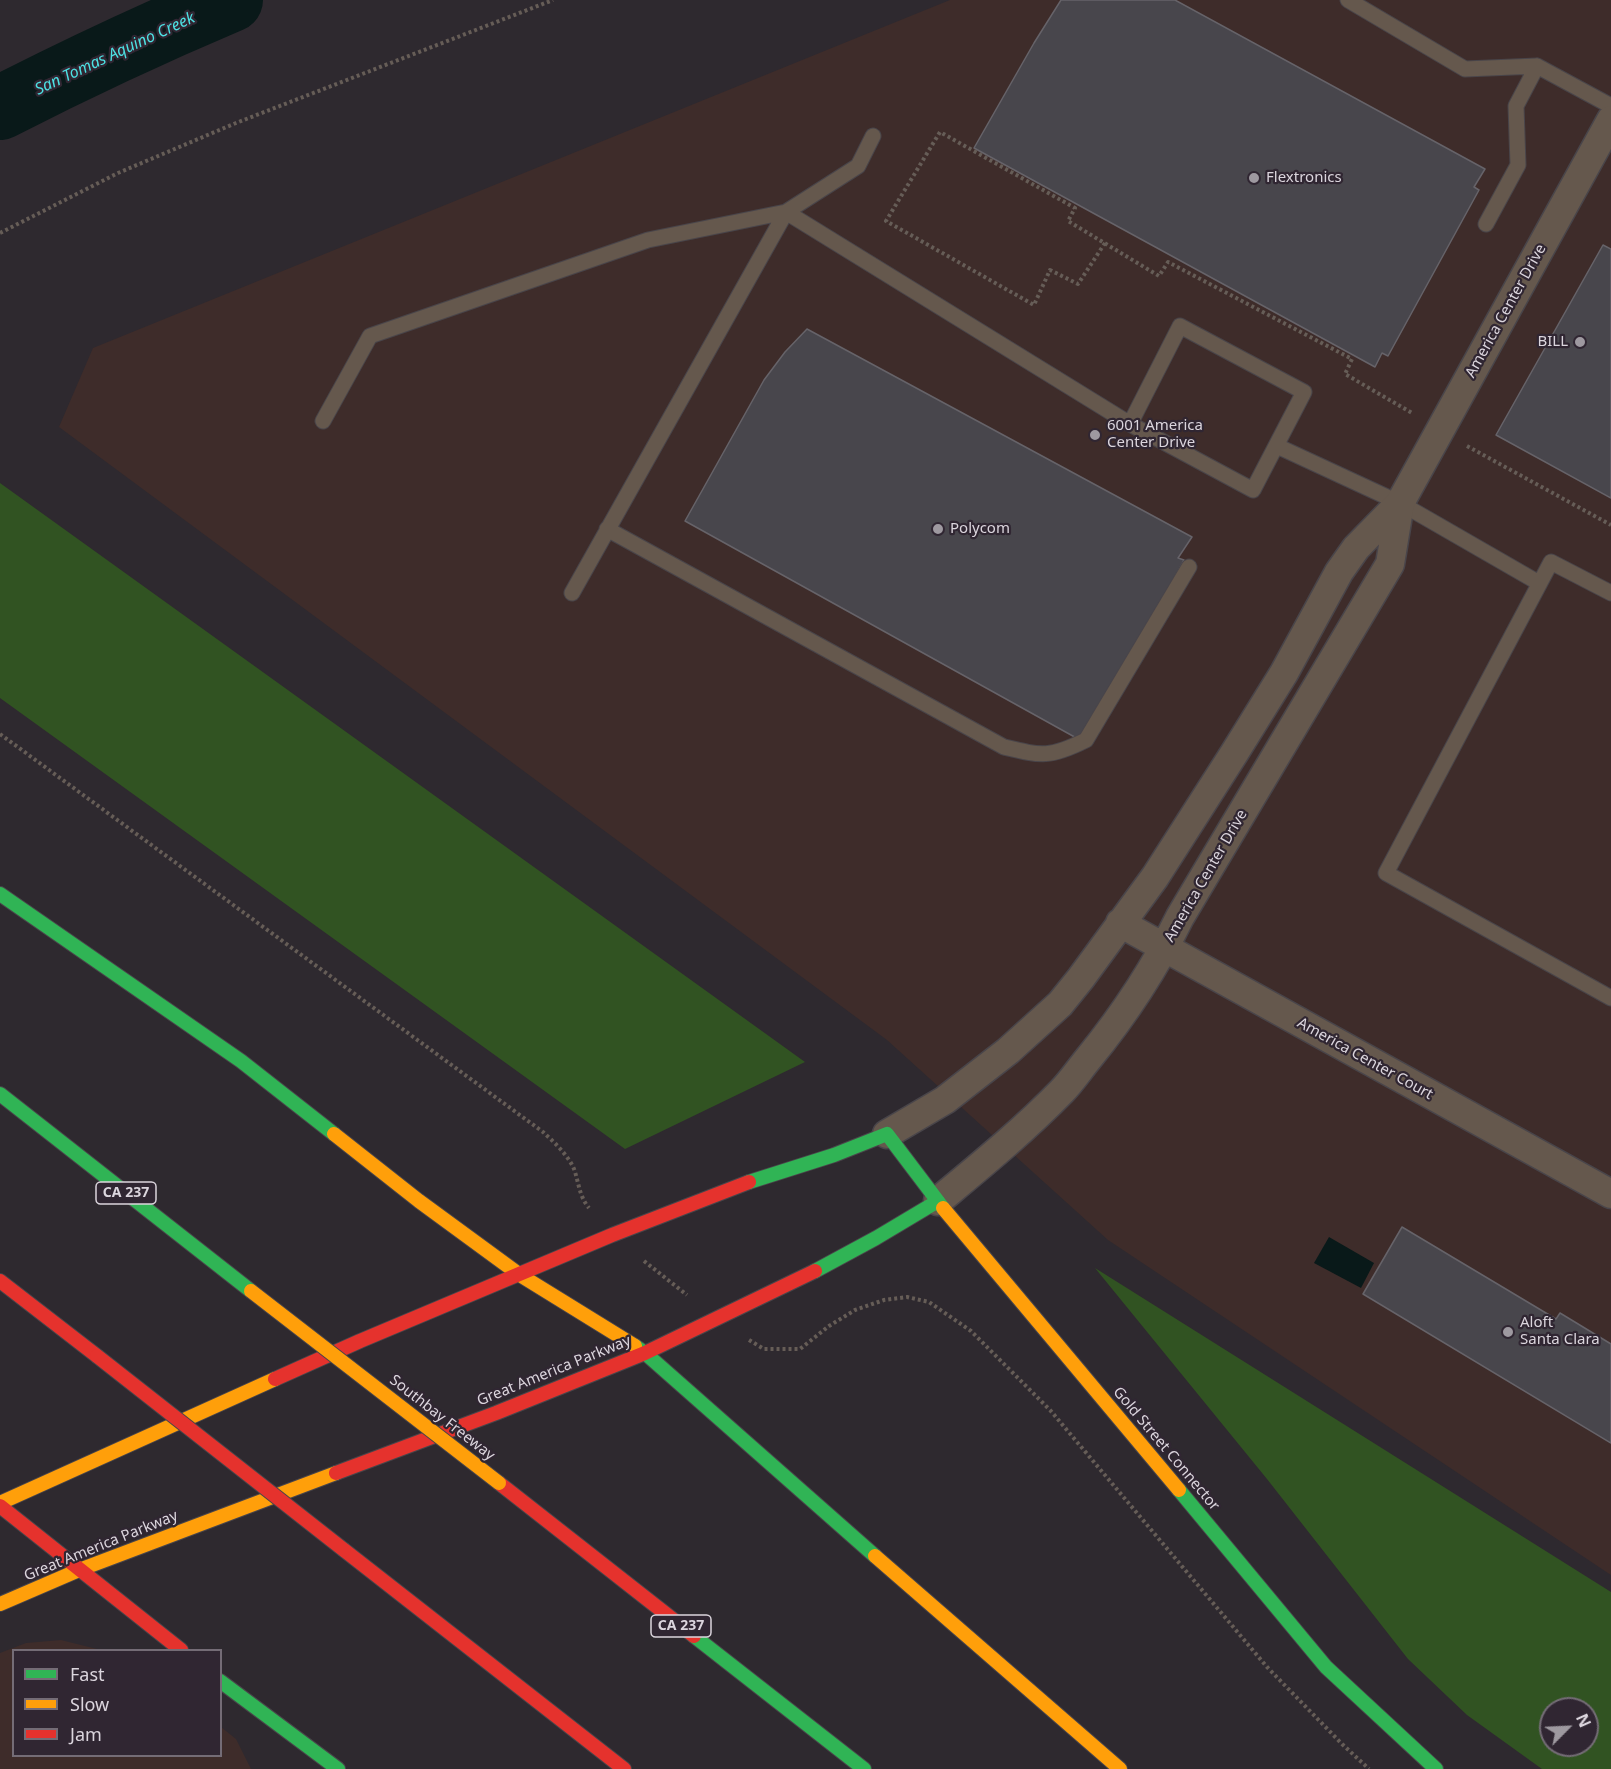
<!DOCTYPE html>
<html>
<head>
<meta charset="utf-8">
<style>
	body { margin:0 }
	#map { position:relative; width:1611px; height:1769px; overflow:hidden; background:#2e292f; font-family:"Noto Sans",sans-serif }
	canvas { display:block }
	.legend { position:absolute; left:12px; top:1649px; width:210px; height:108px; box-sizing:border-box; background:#302632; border:2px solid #746c76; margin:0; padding:8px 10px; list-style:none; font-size:18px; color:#dbd5dd }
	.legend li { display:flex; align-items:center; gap:12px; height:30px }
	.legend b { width:30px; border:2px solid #746c76 }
	.north { position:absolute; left:1539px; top:1697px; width:60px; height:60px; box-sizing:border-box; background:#302632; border:2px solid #746c76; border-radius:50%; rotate:66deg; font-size:16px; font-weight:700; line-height:24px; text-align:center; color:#dbd5dd }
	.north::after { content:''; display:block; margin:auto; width:21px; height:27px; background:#9e99a0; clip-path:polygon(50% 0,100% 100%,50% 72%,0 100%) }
</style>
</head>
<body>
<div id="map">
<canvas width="1611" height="1769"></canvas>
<ul class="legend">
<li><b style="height:8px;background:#30b455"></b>Fast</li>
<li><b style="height:8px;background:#ff9f0a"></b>Slow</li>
<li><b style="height:8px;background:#e5322d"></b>Jam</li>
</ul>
<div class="north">N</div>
</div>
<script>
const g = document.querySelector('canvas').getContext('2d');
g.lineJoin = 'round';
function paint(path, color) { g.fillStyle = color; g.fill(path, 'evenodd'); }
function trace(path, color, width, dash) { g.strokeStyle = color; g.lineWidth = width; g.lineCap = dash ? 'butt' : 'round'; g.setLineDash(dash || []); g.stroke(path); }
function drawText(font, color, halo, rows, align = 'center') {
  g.font = font + ' "Noto Sans",sans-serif'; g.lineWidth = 4.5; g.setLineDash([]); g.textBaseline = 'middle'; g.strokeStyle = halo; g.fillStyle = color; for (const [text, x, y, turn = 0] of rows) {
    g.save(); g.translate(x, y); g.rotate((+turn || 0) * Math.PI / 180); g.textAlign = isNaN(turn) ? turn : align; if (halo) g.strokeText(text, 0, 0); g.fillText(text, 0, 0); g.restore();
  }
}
const commercial = new Path2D(`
	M 950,0 L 1611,0 L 1611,1575 L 1108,1240 L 887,1040 L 59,427 L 93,348 Z
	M 61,1640 L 101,1650 L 14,1650 L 14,1756 L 220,1756 L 221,1727 L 236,1739 L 251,1769 L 0,1769 L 0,1653 L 26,1643 Z`);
const green = new Path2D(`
	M 0,483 L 805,1062 L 625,1149 L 0,698 Z
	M 1095,1268 L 1611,1592 L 1611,1769 L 1542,1769 L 1467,1715 L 1408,1659 L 1267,1479 ZM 1551,1709 L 1587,1709 L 1587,1745 L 1551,1745 Z`);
const water = new Path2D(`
	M 1329,1237 L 1374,1263 L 1361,1288 L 1314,1263 Z`);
const river = new Path2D(`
	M 0,108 C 76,69 153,33 231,0`);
const building = new Path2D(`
	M 1061,0 L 1175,0 L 1485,169 L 1474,187 L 1479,190 L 1388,356 L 1382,353 L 1375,367 L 974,148 L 1034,43 Z
	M 1603,245 L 1611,249 L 1611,498 L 1496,435 Z
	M 807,329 L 1192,537 L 1178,558 L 1184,560 L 1093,728 L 1080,740 L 685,521 L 764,380 L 785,352 Z
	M 1402,1227 L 1556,1319 L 1560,1313 L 1611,1344 L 1611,1443 L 1363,1294 Z`);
const path = new Path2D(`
	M 0,233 L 118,173 L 236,123 L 553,0
	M 1105,243 L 1078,284 L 1050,270 L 1034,305 L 886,221 L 940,132 L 1075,208 L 1068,221 L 1159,276 L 1168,262 L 1352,359 L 1345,374 L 1412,413
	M 1467,446 L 1611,525
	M 0,734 L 543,1132 C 554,1142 568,1155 574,1169 C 579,1183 579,1196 589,1208
	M 644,1261 L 687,1295
	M 749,1340 L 764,1349 L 800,1349 L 829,1326 L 855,1310 L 884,1300 L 907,1297 L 929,1302 L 971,1331 L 1050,1410 L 1267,1667 L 1342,1744 L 1369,1769`);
const lane = new Path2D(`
	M 1348,0 L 1465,69 L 1537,66 L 1611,106
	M 786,212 L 1130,424 L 1253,490 L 1304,392 L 1180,326 L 1130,424
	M 1486,224 L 1518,165 L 1516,106 L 1537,66
	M 323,421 L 370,336 L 648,240 L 786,212 L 858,166 L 873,136
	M 1277,446 L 1400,503 L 1539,583
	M 607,529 L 1004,747 C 1042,756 1050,758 1086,740 L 1189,567
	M 572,593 L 786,212
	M 1611,593 L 1551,562 L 1386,873 L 1611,998`);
const street = new Path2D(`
	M 1120,923 L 1611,1194
	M 887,1134 L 945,1100 L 1008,1051 L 1060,1004 L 1081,978 L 1155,877 L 1235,752 L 1284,673 L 1339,572 L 1356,548 L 1400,503 L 1611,120
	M 938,1201 C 980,1166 1023,1131 1062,1091 C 1071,1082 1079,1070 1088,1059 C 1124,1015 1155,968 1180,917 L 1390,564 L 1400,503`);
const fast = new Path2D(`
	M 0,894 L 241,1061 L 334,1134
	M 0,1094 L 251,1291
	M 749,1182 L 834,1155 L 887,1134 L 943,1208
	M 815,1271 L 876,1238 L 938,1201
	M 635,1346 L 645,1353 L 875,1556
	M 1179,1490 L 1326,1667 L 1436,1769
	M 694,1636 L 864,1769
	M 220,1681 L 338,1769`);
const slow = new Path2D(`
	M 334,1134 L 419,1201 L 520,1275 L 635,1346
	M 943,1208 L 1179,1490
	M 0,1503 L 275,1379
	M 875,1556 L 1120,1769
	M 0,1604 L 79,1570 L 336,1473`);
const jam = new Path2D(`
	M 0,1281 L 97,1356
	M 275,1379 L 360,1341 L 612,1235 L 749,1182
	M 336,1473 L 496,1413 L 645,1353 L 815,1271
	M 499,1483 L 694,1636
	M 0,1506 L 181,1650
	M 344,1550 L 624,1769`);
const slowBridge = new Path2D(`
	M 251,1291 L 499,1483`);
const jamBridge = new Path2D(`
	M 97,1356 L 344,1550`);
const markers = [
	[1254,178,6,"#9e99a0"],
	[1580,342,6,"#9e99a0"],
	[1095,435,6,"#9e99a0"],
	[938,529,6,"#9e99a0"],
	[1508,1332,6,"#9e99a0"]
];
const shields = [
	[126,1193,60],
	[681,1626,60]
];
const shieldNames = [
	["CA 237",126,1193],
	["CA 237",681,1626]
];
const poiNames = [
	["Flextronics",1266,178],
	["BILL",1568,342,"right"],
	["6001 America",1107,426],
	["Center Drive",1107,443],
	["Polycom",950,529],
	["Aloft",1520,1323],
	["Santa Clara",1520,1340]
];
const streetNames = [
	["America Center Drive",1506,311,-61],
	["America Center Drive",1206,876,-60],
	["America Center Court",1365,1059,29],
	["Great America Parkway",554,1371,-22],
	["Southbay Freeway",442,1418,38],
	["Gold Street Connector",1166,1449,50],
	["Great America Parkway",101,1546,-22]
];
const waterNames = [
	["San Tomas Aquino Creek",115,54,-25]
];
paint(commercial, '#3e2c2a');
paint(green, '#315322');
paint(water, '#091919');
trace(river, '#091919', 64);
paint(building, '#48464c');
trace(building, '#666369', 1.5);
trace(lane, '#49454a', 17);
trace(street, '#49454a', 31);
trace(fast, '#49454a', 16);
trace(slow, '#49454a', 16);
trace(jam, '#49454a', 16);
trace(path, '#665d57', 4, [3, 3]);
trace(lane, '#65584d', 15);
trace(street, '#65584d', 28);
trace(fast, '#30b455', 14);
trace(slow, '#ff9f0a', 14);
trace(jam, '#e5322d', 14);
trace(slowBridge, '#49454a', 16, []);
trace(jamBridge, '#49454a', 16, []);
trace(slowBridge, '#ff9f0a', 14);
trace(jamBridge, '#e5322d', 14);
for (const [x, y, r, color] of markers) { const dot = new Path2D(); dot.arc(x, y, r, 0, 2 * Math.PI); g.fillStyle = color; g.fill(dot); trace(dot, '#302632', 2); }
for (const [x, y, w] of shields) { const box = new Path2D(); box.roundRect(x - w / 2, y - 11, w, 22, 4.5); g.fillStyle = '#302632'; g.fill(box); trace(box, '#dbd5dd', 1.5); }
drawText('bold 14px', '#dbd5dd', null, shieldNames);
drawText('15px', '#dbd5dd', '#302632', poiNames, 'left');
drawText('15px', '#dbd5dd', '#302632', streetNames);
drawText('italic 16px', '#4de1e3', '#302632', waterNames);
</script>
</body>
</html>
